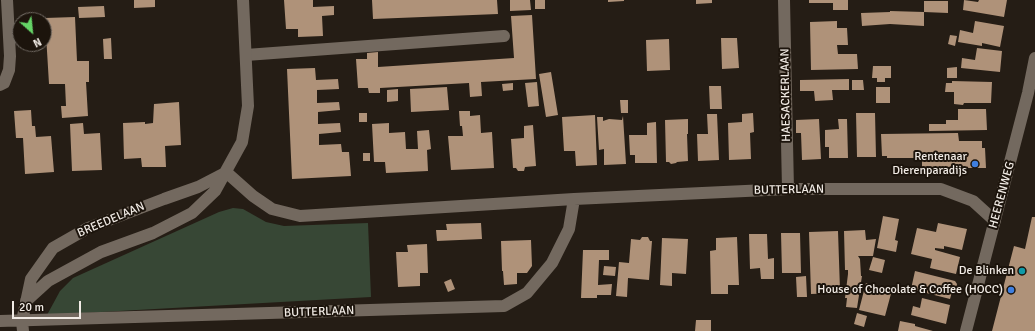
<!DOCTYPE html>
<html>
<head>
<meta charset="utf-8">
<style>
	body { margin:0 }
	#map { position:relative; width:1035px; height:331px; overflow:hidden; background:#251d15; font-family:Signika,sans-serif }
	canvas { display:block }
	.north { position:absolute; left:12px; top:12px; width:40px; height:40px; box-sizing:border-box; background:#1c140c; border:1px solid #716a63; border-radius:50%; rotate:153deg; font-size:11px; font-weight:700; line-height:16px; text-align:center; color:#f1ebe5 }
	.north::after { content:''; display:block; margin:auto; width:14px; height:18px; background:#65d467; clip-path:polygon(50% 0,100% 100%,50% 72%,0 100%) }
	.scale { position:absolute; left:12px; top:301px; width:69px; height:18px; box-sizing:border-box; border:2px solid #f1ebe5; border-top:0; padding-left:5px; font-size:12px; line-height:14px; white-space:nowrap; color:#f1ebe5; -webkit-text-stroke:3px #1c140c; paint-order:stroke }
</style>
</head>
<body>
<div id="map">
<canvas width="1035" height="331"></canvas>
<div class="north">N</div>
<div class="scale">20 m</div>
</div>
<script>
const g = document.querySelector('canvas').getContext('2d');
g.lineJoin = 'round';
function paint(path, color) { g.fillStyle = color; g.fill(path, 'evenodd'); }
function trace(path, color, width, dash) { g.strokeStyle = color; g.lineWidth = width; g.lineCap = dash ? 'butt' : 'round'; g.setLineDash(dash || []); g.stroke(path); }
function drawText(font, color, halo, rows, align = 'center') {
  g.font = font + ' Signika,sans-serif'; g.lineWidth = 4; g.setLineDash([]); g.textBaseline = 'middle'; g.strokeStyle = halo; g.fillStyle = color; for (const [text, x, y, turn = 0] of rows) {
    g.save(); g.translate(x, y); g.rotate((+turn || 0) * Math.PI / 180); g.textAlign = isNaN(turn) ? turn : align; if (halo) g.strokeText(text, 0, 0); g.fillText(text, 0, 0); g.restore();
  }
}
const green = new Path2D(`
	M 233,208 L 243,209 L 266,222 L 284,226 L 368,223 L 371,297 L 47,315 L 60,291 L 73,278 L 219,212 Z`);
const building = new Path2D(`
	M 134,0 L 155,0 L 155,7 L 134,8 Z
	M 284,0 L 313,0 L 313,7 L 334,6 L 334,15 L 322,16 L 323,36 L 298,37 L 298,29 L 286,29 Z
	M 372,0 L 497,0 L 498,14 L 373,19 Z
	M 510,0 L 530,0 L 531,10 L 510,11 Z
	M 535,0 L 545,0 L 545,9 L 535,9 Z
	M 608,0 L 624,0 L 624,1 L 608,2 Z
	M 696,0 L 712,0 L 712,3 L 696,4 Z
	M 809,0 L 848,0 L 848,10 L 833,10 L 833,3 L 809,3 Z
	M 964,0 L 978,2 L 979,0 L 1007,0 L 1004,17 L 963,10 Z
	M 924,1 L 948,1 L 948,13 L 924,12 Z
	M 104,6 L 105,17 L 79,18 L 78,7 Z
	M 890,11 L 924,12 L 924,26 L 890,24 L 862,26 L 861,13 L 890,12 Z
	M 532,15 L 536,79 L 481,82 L 482,96 L 470,97 L 469,83 L 380,88 L 380,93 L 369,93 L 368,88 L 358,88 L 356,59 L 367,59 L 367,53 L 378,52 L 378,67 L 514,58 L 511,16 Z
	M 75,17 L 77,61 L 89,61 L 89,82 L 86,82 L 88,116 L 62,118 L 61,106 L 66,106 L 65,84 L 49,84 L 45,18 Z
	M 837,21 L 837,28 L 847,28 L 848,45 L 837,45 L 838,54 L 857,54 L 858,69 L 811,70 L 810,22 Z
	M 975,21 L 1004,26 L 1000,47 L 982,43 L 982,46 L 958,42 L 960,30 L 973,33 Z
	M 950,35 L 957,36 L 955,46 L 948,44 Z
	M 111,38 L 112,59 L 104,59 L 103,39 Z
	M 721,38 L 737,38 L 739,68 L 722,69 Z
	M 669,39 L 670,70 L 647,71 L 646,40 Z
	M 977,48 L 1002,51 L 1000,72 L 961,68 L 962,58 L 975,60 Z
	M 873,66 L 891,66 L 891,78 L 885,78 L 885,82 L 877,82 L 877,78 L 872,78 Z
	M 957,67 L 957,78 L 947,78 L 947,68 Z
	M 315,68 L 316,80 L 338,79 L 339,89 L 317,90 L 317,103 L 339,102 L 340,110 L 318,112 L 318,124 L 340,123 L 341,132 L 319,134 L 319,145 L 341,144 L 342,152 L 349,152 L 351,176 L 292,179 L 287,69 Z
	M 551,72 L 558,115 L 546,117 L 539,74 Z
	M 849,79 L 849,90 L 832,90 L 833,100 L 815,101 L 814,91 L 800,91 L 800,80 Z
	M 852,80 L 863,80 L 864,90 L 852,90 Z
	M 952,81 L 992,82 L 991,103 L 964,103 L 963,105 L 954,104 L 954,92 L 945,92 L 946,83 L 952,83 Z
	M 537,82 L 539,106 L 528,107 L 525,83 Z
	M 513,83 L 513,90 L 503,91 L 502,84 Z
	M 709,86 L 721,86 L 722,109 L 710,109 Z
	M 447,87 L 449,110 L 411,112 L 410,89 Z
	M 876,87 L 890,87 L 890,103 L 876,103 Z
	M 398,89 L 398,101 L 387,102 L 387,90 Z
	M 620,100 L 628,100 L 628,113 L 621,113 Z
	M 179,102 L 181,145 L 165,146 L 166,167 L 142,167 L 141,158 L 124,159 L 123,123 L 145,122 L 145,124 L 153,123 L 154,104 Z
	M 958,109 L 986,109 L 987,130 L 929,131 L 929,124 L 946,124 L 946,120 L 958,120 Z
	M 31,110 L 32,126 L 35,126 L 36,137 L 51,136 L 54,172 L 25,174 L 23,138 L 16,138 L 14,111 Z
	M 459,111 L 470,111 L 470,116 L 480,115 L 481,133 L 492,132 L 494,168 L 451,170 L 448,136 L 463,136 L 462,126 L 460,126 Z
	M 359,113 L 367,113 L 367,122 L 359,122 Z
	M 753,113 L 754,132 L 750,133 L 751,159 L 729,160 L 728,123 L 742,122 L 742,114 Z
	M 856,113 L 875,113 L 876,157 L 857,157 Z
	M 707,114 L 717,114 L 719,160 L 698,161 L 697,134 L 708,134 Z
	M 595,115 L 597,165 L 576,166 L 575,151 L 564,151 L 562,117 Z
	M 623,116 L 626,164 L 604,165 L 604,149 L 599,150 L 597,117 L 603,117 L 603,121 L 609,119 L 622,120 Z
	M 688,119 L 688,134 L 687,134 L 688,161 L 677,162 L 676,163 L 671,164 L 669,162 L 666,162 L 665,120 Z
	M 819,119 L 821,159 L 802,160 L 801,133 L 796,133 L 796,120 Z
	M 838,119 L 847,119 L 848,158 L 829,158 L 829,147 L 825,147 L 825,130 L 839,129 Z
	M 656,122 L 657,163 L 635,163 L 635,155 L 630,155 L 629,135 L 647,135 L 647,123 Z
	M 83,123 L 84,134 L 100,133 L 102,170 L 72,171 L 70,124 Z
	M 389,123 L 389,133 L 405,132 L 406,149 L 418,149 L 417,131 L 429,130 L 431,149 L 427,150 L 428,171 L 386,173 L 385,162 L 374,162 L 372,124 Z
	M 533,125 L 536,166 L 525,167 L 524,171 L 518,171 L 516,168 L 513,168 L 511,139 L 524,138 L 524,126 Z
	M 958,133 L 959,141 L 982,141 L 982,148 L 985,148 L 986,168 L 922,168 L 922,158 L 887,158 L 887,156 L 882,156 L 881,134 Z
	M 363,153 L 370,153 L 370,161 L 363,161 Z
	M 883,216 L 899,219 L 895,240 L 898,241 L 896,252 L 877,248 Z
	M 1032,217 L 1035,217 L 1035,331 L 992,331 L 1014,246 L 1025,249 Z
	M 481,223 L 482,239 L 437,241 L 436,230 L 447,230 L 446,224 Z
	M 938,223 L 967,229 L 962,250 L 944,246 L 944,249 L 935,248 L 935,250 L 960,257 L 956,274 L 930,268 L 932,259 L 911,254 L 917,228 L 936,232 Z
	M 865,230 L 866,240 L 876,239 L 873,256 L 858,256 L 860,259 L 861,276 L 862,276 L 857,308 L 846,307 L 847,298 L 845,298 L 848,274 L 848,270 L 845,270 L 844,231 Z
	M 838,231 L 840,290 L 838,290 L 838,293 L 811,294 L 809,232 Z
	M 781,233 L 800,233 L 801,273 L 782,273 Z
	M 749,234 L 767,234 L 768,259 L 774,258 L 774,279 L 761,279 L 760,268 L 750,269 Z
	M 642,237 L 648,237 L 650,241 L 652,241 L 649,280 L 628,278 L 627,297 L 616,296 L 619,262 L 629,263 L 631,239 L 640,240 Z
	M 737,237 L 739,285 L 728,285 L 728,294 L 711,294 L 710,251 L 716,250 L 716,238 Z
	M 662,238 L 688,239 L 686,274 L 672,273 L 672,286 L 660,285 Z
	M 531,240 L 532,266 L 527,273 L 517,273 L 517,284 L 504,285 L 503,271 L 502,271 L 501,241 Z
	M 427,244 L 428,273 L 420,273 L 420,286 L 398,287 L 396,252 L 408,252 L 407,245 Z
	M 583,250 L 609,250 L 609,260 L 599,260 L 598,285 L 612,284 L 611,295 L 597,295 L 597,298 L 581,298 Z
	M 873,257 L 885,260 L 882,273 L 869,270 Z
	M 604,266 L 616,267 L 615,276 L 603,275 Z
	M 915,271 L 955,281 L 957,284 L 956,290 L 952,292 L 950,299 L 911,289 Z
	M 806,276 L 807,297 L 797,297 L 796,277 Z
	M 451,279 L 455,289 L 448,292 L 444,282 Z
	M 866,283 L 892,290 L 885,316 L 859,310 Z
	M 922,298 L 950,305 L 946,324 L 911,315 L 913,306 L 920,308 Z
	M 857,313 L 867,316 L 864,327 L 854,324 Z
	M 696,320 L 711,320 L 711,331 L 695,331 Z
	M 900,321 L 915,324 L 915,326 L 933,331 L 898,331 Z`);
const service = new Path2D(`
	M 246,55 L 504,36`);
const minor = new Path2D(`
	M 784,0 L 788,189
	M 0,85 L 4,83 L 9,70 L 10,56 L 7,0
	M 226,172 L 253,196 L 272,209 L 300,216 L 574,199 L 788,189 L 941,189 L 973,201 L 995,221
	M 26,301 L 48,281 L 101,252 L 153,233 L 192,213 L 215,191 L 242,142 L 248,106 L 243,0
	M 0,321 L 504,306 L 527,293 L 552,263 L 569,229 L 574,199
	M 23,331 L 22,321 L 31,279 L 53,248 L 88,228 L 164,199 L 198,187 L 225,173
	M 966,331 L 1028,93 L 1035,58`);
const markers = [
	[975,164,4,"#3f7fe0"],
	[1022,271,4,"#0f9aa8"],
	[1011,290,4,"#3f7fe0"]
];
const streetNames = [
	["HAESACKERLAAN",786,95,-91],
	["BUTTERLAAN",789,190,-1],
	["HEERENWEG",1002,195,-75],
	["BREEDELAAN",111,220,-23],
	["BUTTERLAAN",319,312,-2]
];
const poiNames = [
	["Rentenaar",967,157],
	["Dierenparadijs",967,171],
	["De Blinken",1014,271],
	["House of Chocolate & Coffee (HOCC)",1003,290]
];
paint(green, '#374735');
paint(building, '#af9279');
trace(service, '#73695f', 12);
trace(minor, '#73695f', 12);
for (const [x, y, r, color] of markers) { const dot = new Path2D(); dot.arc(x, y, r, 0, 2 * Math.PI); g.fillStyle = color; g.fill(dot); trace(dot, '#1c140c', 1.5); }
drawText('12px', '#f1ebe5', '#1c140c', streetNames);
drawText('12px', '#f1ebe5', '#1c140c', poiNames, 'right');
</script>
</body>
</html>
